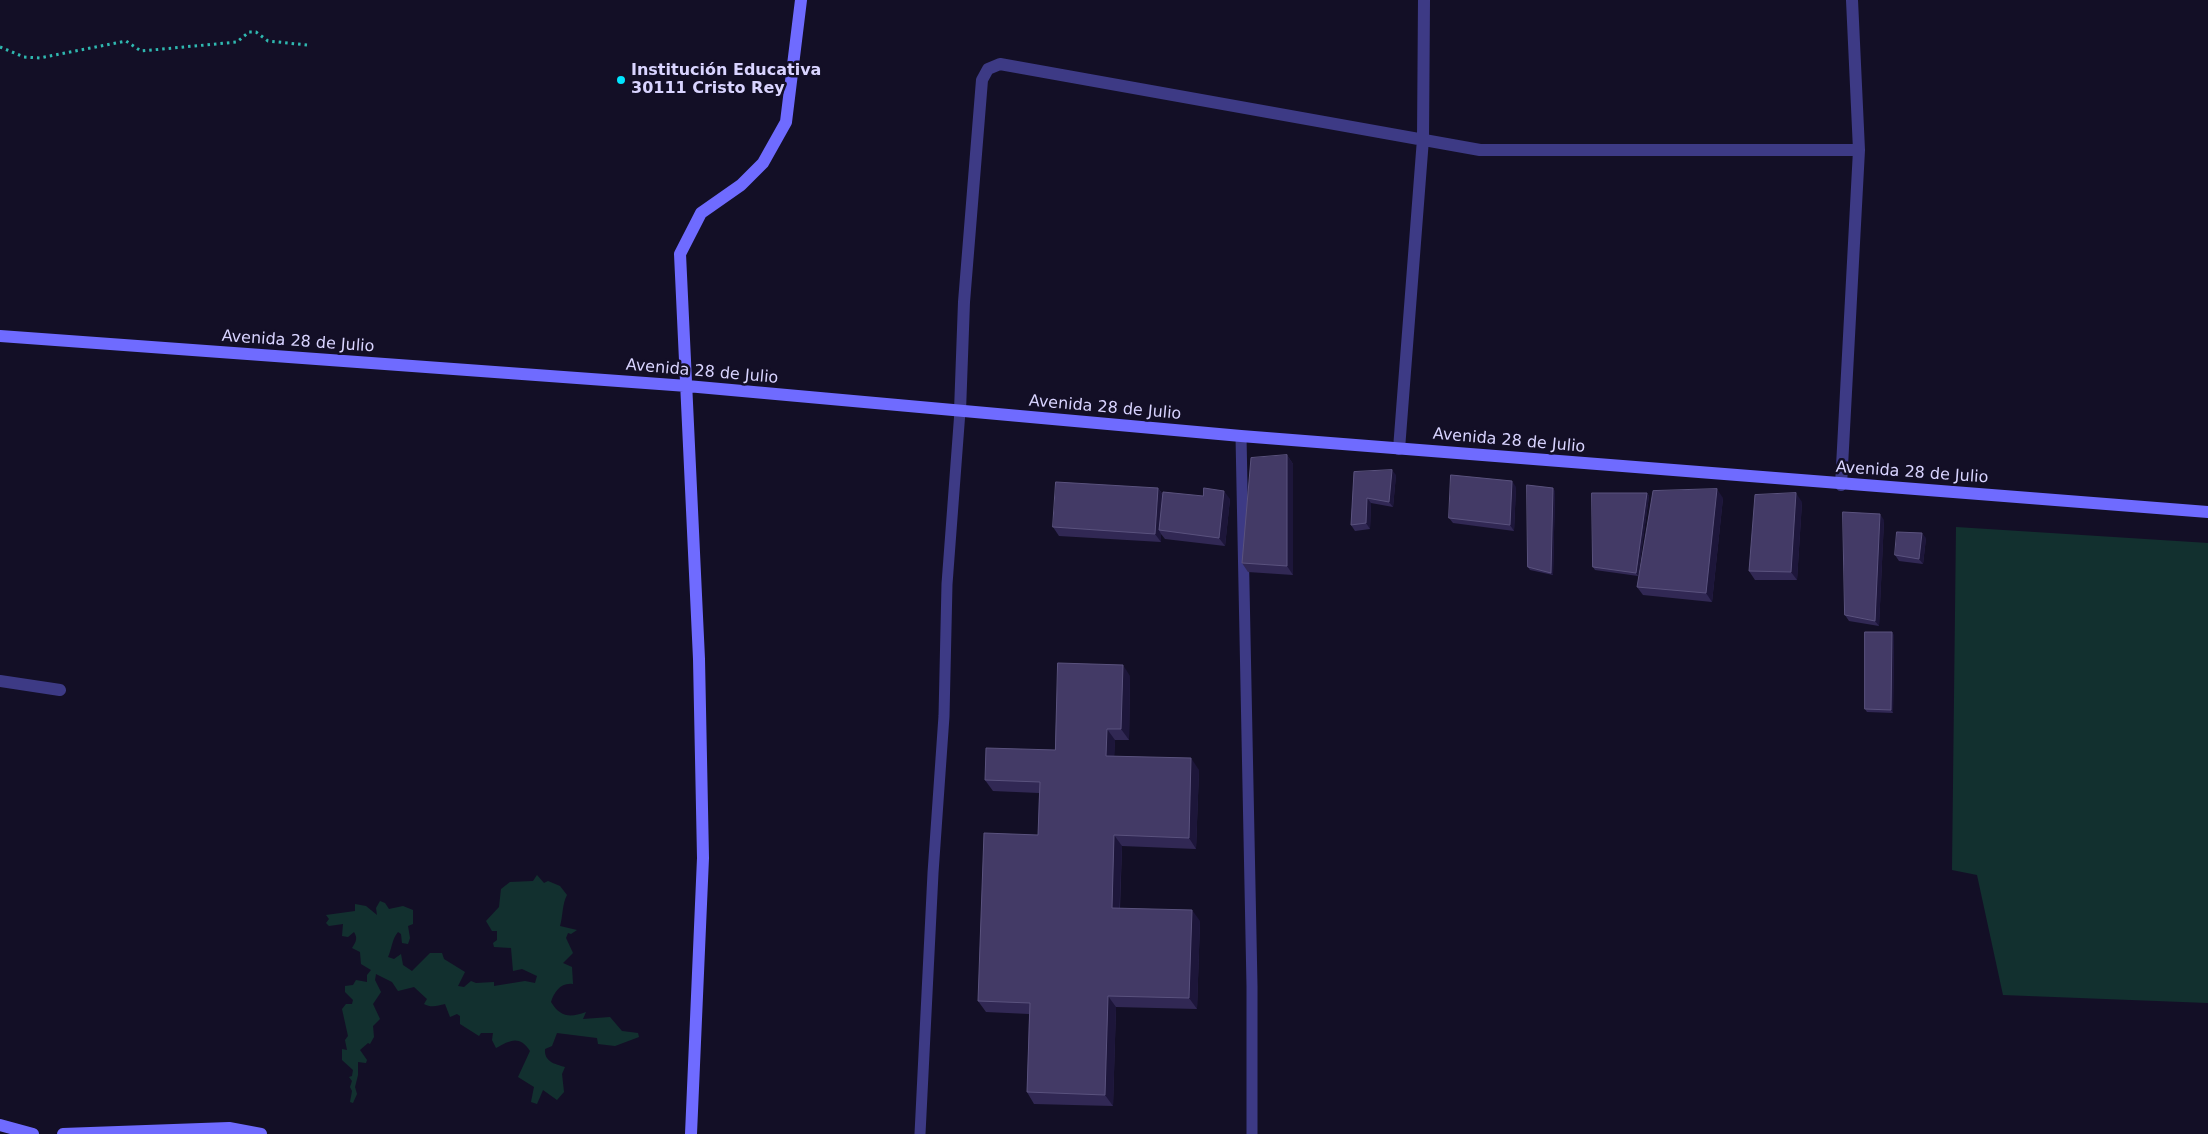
<!DOCTYPE html>
<html>
<head>
<meta charset="utf-8">
<style>
	body { margin:0 }
	canvas { display:block; background:#130f26 }
</style>
</head>
<body>
<canvas width="2208" height="1134"></canvas>
<script>
const g = document.querySelector('canvas').getContext('2d');
g.lineJoin = 'round';
function paint(path, color) { g.fillStyle = color; g.fill(path, 'evenodd'); }
function trace(path, color, width, dash) { g.strokeStyle = color; g.lineWidth = width; g.lineCap = dash ? 'butt' : 'round'; g.setLineDash(dash || []); g.stroke(path); }
function drawText(font, color, halo, rows, align = 'center') {
  g.font = font + ' "DejaVu Sans",sans-serif'; g.lineWidth = 5; g.setLineDash([]); g.textBaseline = 'middle'; g.strokeStyle = halo; g.fillStyle = color; for (const [text, x, y, turn = 0] of rows) {
    g.save(); g.translate(x, y); g.rotate((+turn || 0) * Math.PI / 180); g.textAlign = isNaN(turn) ? turn : align; if (halo) g.strokeText(text, 0, 0); g.fillText(text, 0, 0); g.restore();
  }
}
const green = new Path2D(`
	M 1956,527 L 2208,543 L 2208,1003 L 2003,995 L 1977,875 L 1952,870 Z
	M 537,875 L 544,883 L 548,881 L 560,886 L 567,895 C 562,904 563,916 560,926 L 577,930 L 571,934 L 568,933 L 566,938 L 573,953 L 563,963 L 572,967 L 573,984 C 561,982 554,992 551,1002 C 560,1017 570,1018 586,1012 L 583,1019 L 610,1017 L 622,1031 L 638,1033 L 639,1037 L 615,1046 L 598,1044 L 597,1038 L 557,1033 L 552,1046 L 545,1049 C 544,1062 555,1064 565,1067 L 562,1074 L 564,1092 L 557,1100 L 543,1090 L 537,1104 L 531,1102 L 534,1087 L 518,1077 L 530,1051 C 519,1034 509,1041 496,1048 L 492,1040 L 493,1033 L 481,1033 L 479,1036 L 460,1024 L 460,1016 L 457,1014 L 450,1017 L 445,1004 C 437,1006 431,1008 424,1004 L 427,999 L 414,987 L 398,991 L 392,982 L 376,974 L 375,980 L 381,992 L 373,1004 L 380,1019 L 373,1026 L 374,1037 L 370,1044 L 368,1043 L 360,1050 L 367,1060 L 366,1063 L 358,1062 L 358,1075 L 355,1087 L 357,1094 L 353,1103 L 350,1102 L 352,1091 L 350,1087 L 352,1081 L 349,1077 L 352,1076 L 353,1070 L 342,1060 L 342,1049 L 347,1050 L 345,1040 L 348,1036 L 342,1009 L 346,1004 L 352,1004 L 353,1000 L 345,992 L 345,986 L 353,985 L 356,980 L 367,982 L 367,975 L 371,970 L 361,964 L 360,952 L 352,948 C 356,942 358,938 354,932 L 348,937 L 342,936 L 343,924 L 329,926 L 326,923 L 329,919 L 326,915 L 355,911 L 355,904 L 366,906 L 377,915 L 376,908 L 380,901 L 385,903 L 389,909 L 403,906 L 413,910 L 413,924 L 408,926 L 410,938 L 408,944 L 402,943 L 401,934 L 398,932 C 392,939 392,948 388,957 L 394,959 L 401,954 L 403,965 L 412,971 L 430,953 L 442,953 L 444,959 L 465,972 L 458,986 L 464,987 L 471,981 L 476,983 L 494,982 L 494,986 L 525,981 L 535,983 L 537,976 L 522,969 L 513,971 L 511,948 L 494,947 L 493,943 L 497,940 L 497,931 L 492,931 L 486,921 L 499,907 L 501,889 L 510,882 L 533,881 Z`);
const path = new Path2D(`
	M 0,47 L 24,57 L 40,58 L 126,41 L 141,51 L 237,42 L 249,32 L 256,32 L 268,41 L 307,45`);
const lane = new Path2D(`
	M 1241,436 L 1252,986 L 1252,1134
	M 920,1134 L 933,873 L 944,716 L 947,584 L 960,411`);
const street = new Path2D(`
	M 960,411 L 964,302 L 982,80 L 988,69 L 1000,64 L 1480,150 L 1859,150
	M 1399,449 L 1423,139 L 1424,0
	M 1841,485 L 1859,150 L 1852,0
	M 0,681 L 60,690`);
const secondary = new Path2D(`
	M 0,336 L 687,386 L 1241,436 L 2208,512
	M 0,1125 L 33,1134
	M 63,1134 L 229,1128 L 261,1134
	M 691,1134 L 703,858 L 699,659 L 680,254 L 701,213 L 741,185 L 763,163 L 786,122 L 801,0`);
const wall = new Path2D(`
	M 1287,455 L 1293,464 L 1293,575 L 1248,572 L 1242,563 Z
	M 1354,472 L 1396,475 L 1393,507 L 1371,503 L 1370,529 L 1355,531 L 1351,525 Z
	M 1516,487 L 1514,531 L 1453,523 L 1449,518 Z
	M 1158,488 L 1163,495 L 1230,499 L 1225,546 L 1165,539 L 1161,534 L 1161,542 L 1059,536 L 1053,527 Z
	M 1555,491 L 1553,575 L 1530,570 L 1528,567 Z
	M 1647,493 L 1649,496 L 1638,576 L 1595,570 L 1593,567 Z
	M 1723,498 L 1712,602 L 1643,595 L 1637,587 Z
	M 1802,502 L 1797,580 L 1755,580 L 1749,571 Z
	M 1884,520 L 1879,626 L 1849,621 L 1845,615 Z
	M 1926,538 L 1923,564 L 1899,561 L 1895,555 Z
	M 1894,635 L 1893,713 L 1867,712 L 1865,709 Z
	M 1130,676 L 1129,740 L 1115,740 L 1114,756 L 1199,770 L 1196,849 L 1122,846 L 1120,908 L 1200,921 L 1197,1009 L 1116,1007 L 1113,1106 L 1034,1104 L 1027,1092 L 1029,1014 L 986,1012 L 978,1001 L 1038,835 L 1039,793 L 993,791 L 985,780 L 1055,750 Z`);
const shadedWall = new Path2D(`
	M 1287,455 L 1293,464 L 1293,575 L 1287,566 Z
	M 1392,470 L 1396,475 L 1393,507 L 1389,502 Z
	M 1512,481 L 1516,487 L 1514,531 L 1510,525 Z
	M 1158,488 L 1164,497 L 1159,530 L 1161,534 L 1161,542 L 1155,534 Z
	M 1553,488 L 1555,491 L 1553,575 L 1551,573 Z
	M 1717,489 L 1723,498 L 1712,602 L 1706,593 Z
	M 1224,491 L 1230,499 L 1225,546 L 1219,538 Z
	M 1647,493 L 1649,496 L 1638,576 L 1636,573 Z
	M 1796,493 L 1802,502 L 1797,580 L 1791,572 Z
	M 1367,498 L 1371,503 L 1370,529 L 1366,523 Z
	M 1880,514 L 1884,520 L 1879,626 L 1875,621 Z
	M 1922,533 L 1926,538 L 1923,564 L 1919,559 Z
	M 1892,632 L 1894,635 L 1893,713 L 1891,710 Z
	M 1123,665 L 1130,676 L 1129,740 L 1121,729 Z
	M 1107,729 L 1115,740 L 1114,767 L 1106,756 Z
	M 1191,758 L 1199,770 L 1196,849 L 1189,838 Z
	M 1114,835 L 1122,846 L 1119,919 L 1112,908 Z
	M 1192,910 L 1200,921 L 1197,1009 L 1189,998 Z
	M 1108,996 L 1116,1007 L 1113,1106 L 1105,1095 Z`);
const building = new Path2D(`
	M 1287,455 L 1287,566 L 1242,563 L 1251,458 Z
	M 1392,470 L 1389,502 L 1367,498 L 1366,523 L 1351,525 L 1354,472 Z
	M 1451,475 L 1512,481 L 1510,525 L 1449,518 Z
	M 1056,482 L 1158,488 L 1155,534 L 1053,527 Z
	M 1527,485 L 1553,488 L 1551,573 L 1528,567 Z
	M 1204,488 L 1224,491 L 1219,538 L 1159,530 L 1163,492 L 1203,496 Z
	M 1717,489 L 1706,593 L 1637,587 L 1653,491 Z
	M 1592,493 L 1647,493 L 1636,573 L 1593,567 Z
	M 1796,493 L 1791,572 L 1749,571 L 1755,495 Z
	M 1843,512 L 1880,514 L 1875,621 L 1845,615 Z
	M 1897,532 L 1922,533 L 1919,559 L 1895,555 Z
	M 1865,632 L 1892,632 L 1891,710 L 1865,709 Z
	M 1058,663 L 1123,665 L 1121,729 L 1107,729 L 1106,756 L 1191,758 L 1189,838 L 1114,835 L 1112,908 L 1192,910 L 1189,998 L 1108,996 L 1105,1095 L 1027,1092 L 1030,1003 L 978,1001 L 984,833 L 1038,835 L 1040,782 L 985,780 L 986,748 L 1055,750 Z`);
const markers = [
	[621,80,5,"#00e5ff"]
];
const poiNames = [
	["Institución Educativa",631,71],
	["30111 Cristo Rey",631,89]
];
const streetNames = [
	["Avenida 28 de Julio",298,342,4],
	["Avenida 28 de Julio",702,372,5],
	["Avenida 28 de Julio",1105,408,5],
	["Avenida 28 de Julio",1509,441,5],
	["Avenida 28 de Julio",1912,473,4]
];
paint(green, '#12302f');
trace(path, '#2fb8b0', 3, [2.5, 4]);
trace(lane, '#3d3a85', 11);
trace(street, '#3d3a85', 12);
trace(secondary, '#6f6bff', 12);
paint(wall, '#312854');
paint(shadedWall, '#1d163a');
paint(building, '#433a66');
trace(building, '#5a527e', 1);
for (const [x, y, r, color] of markers) { const dot = new Path2D(); dot.arc(x, y, r, 0, 2 * Math.PI); g.fillStyle = color; g.fill(dot); trace(dot, '#130f26', 2); }
drawText('bold 16px', '#d9d4ff', '#130f26', poiNames, 'left');
drawText('16px', '#d9d4ff', '#130f26', streetNames);
</script>
</body>
</html>
